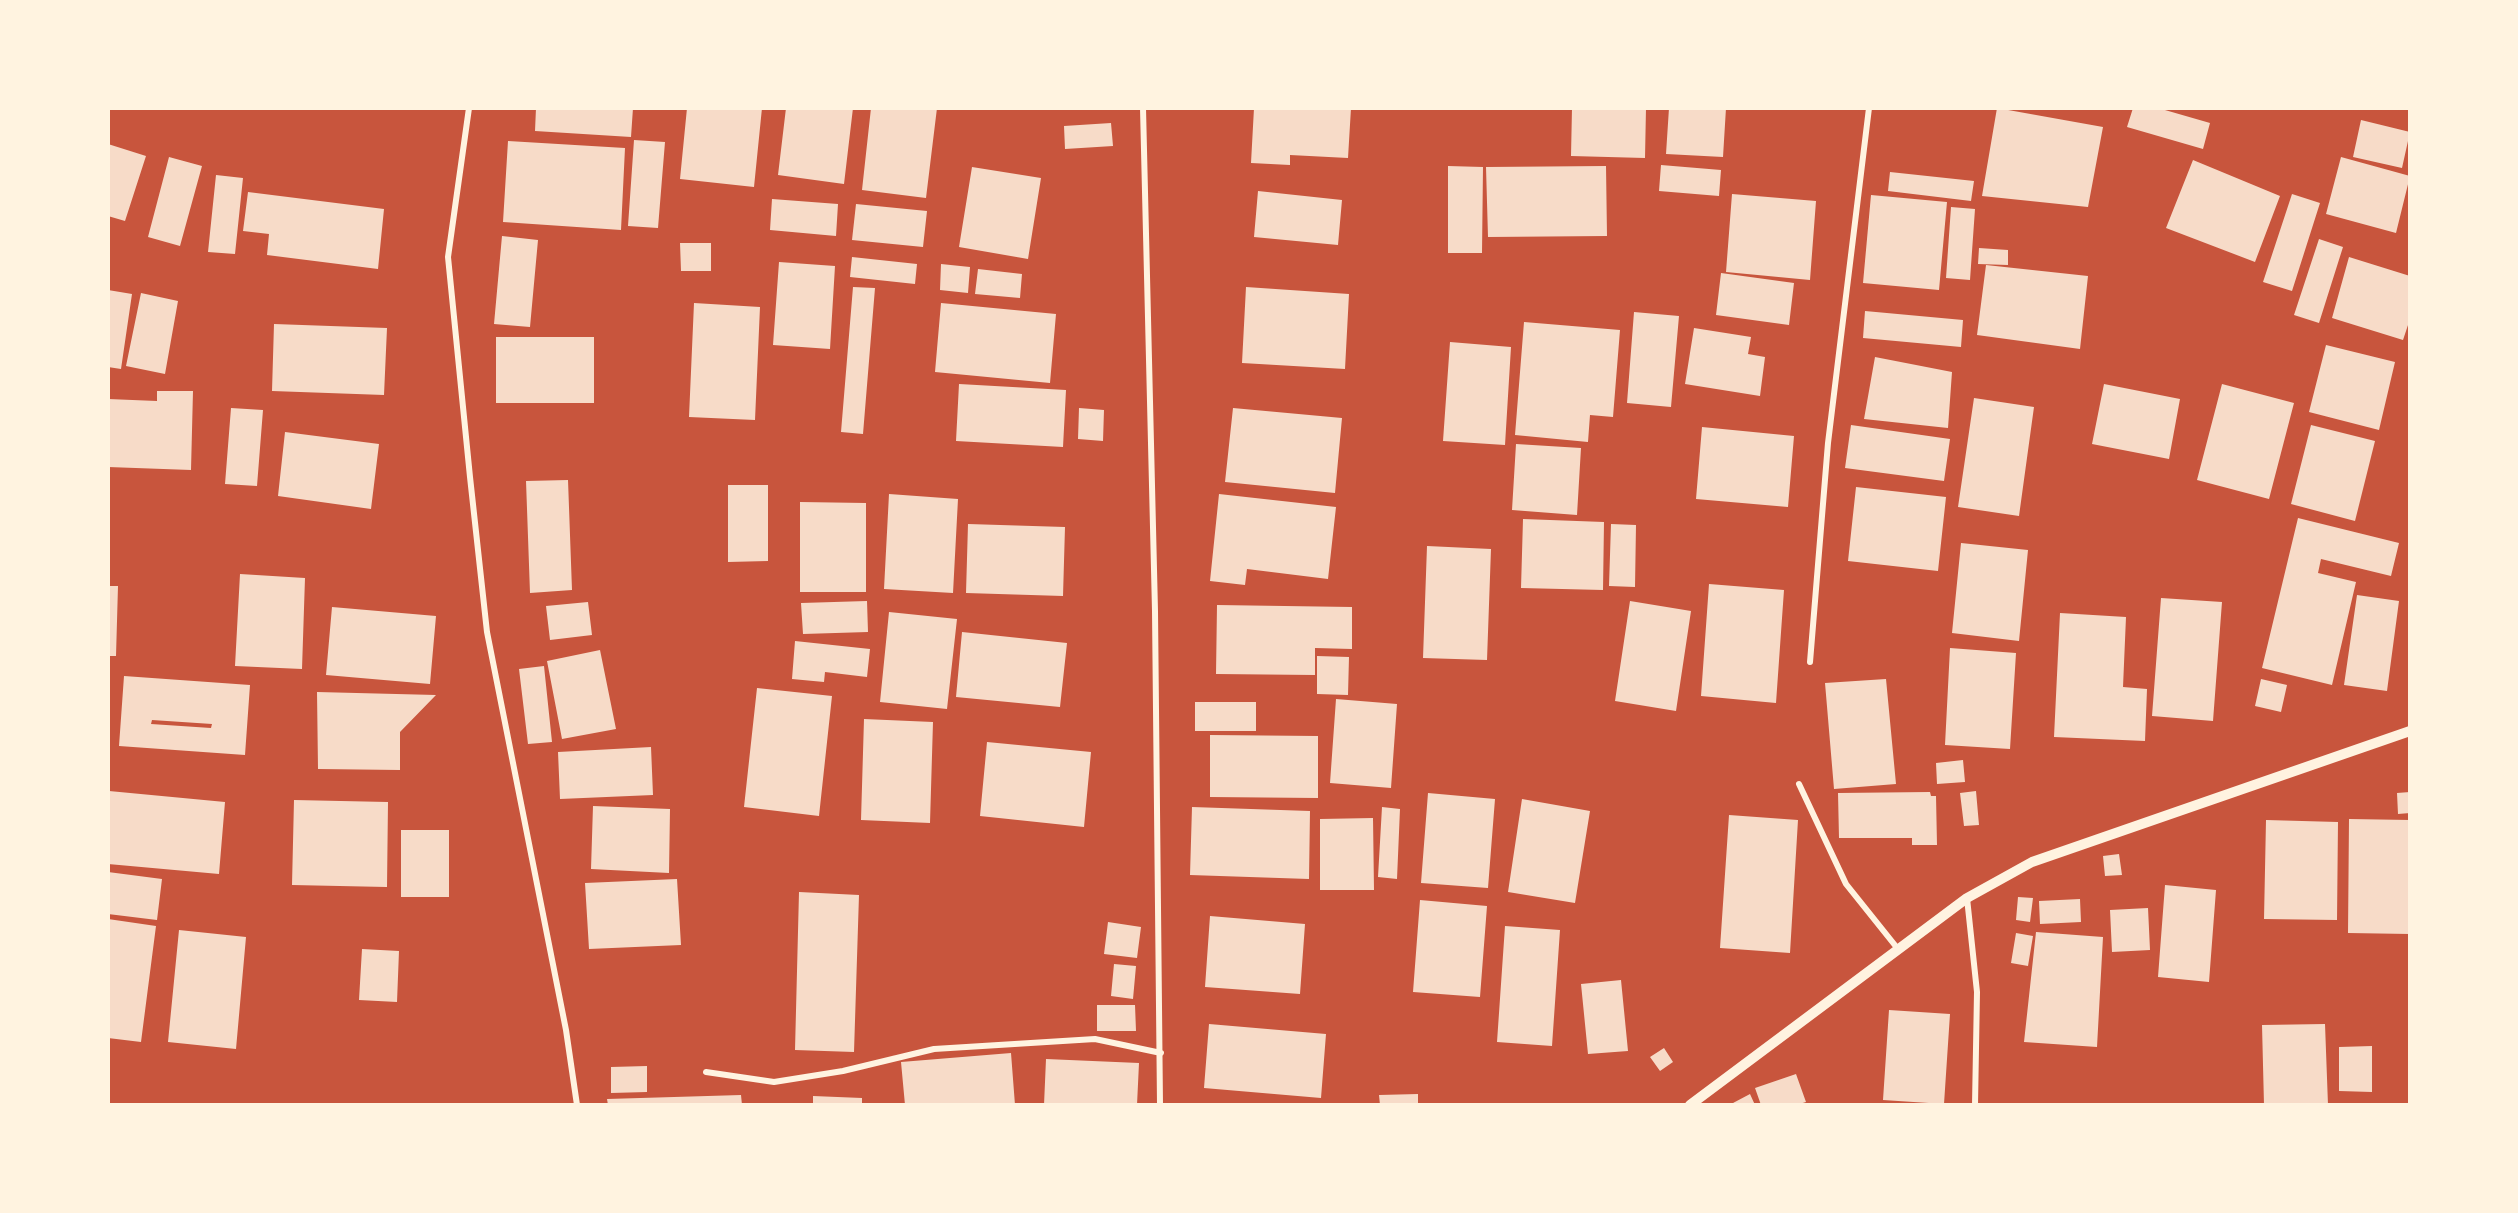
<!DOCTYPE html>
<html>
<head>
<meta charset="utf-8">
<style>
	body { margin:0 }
	#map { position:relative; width:2518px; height:1213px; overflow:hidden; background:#c8553d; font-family:Montserrat,sans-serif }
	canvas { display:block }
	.frame { position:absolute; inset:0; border:110px solid #fff3e0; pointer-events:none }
</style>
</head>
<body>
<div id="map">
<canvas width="2518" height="1213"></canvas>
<div class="frame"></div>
</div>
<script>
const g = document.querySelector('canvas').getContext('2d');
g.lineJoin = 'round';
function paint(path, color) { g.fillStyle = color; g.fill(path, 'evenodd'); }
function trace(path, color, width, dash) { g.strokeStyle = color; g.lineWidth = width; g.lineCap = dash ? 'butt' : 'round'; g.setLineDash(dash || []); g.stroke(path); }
const building = new Path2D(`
	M 536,108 L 633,108 L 631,137 L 535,131 Z
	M 687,108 L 762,108 L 754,187 L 680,179 Z
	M 786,108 L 853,108 L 844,184 L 778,175 Z
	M 871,108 L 937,108 L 926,198 L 862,190 Z
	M 1254,108 L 1351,108 L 1348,158 L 1290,155 L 1290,165 L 1251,163 Z
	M 1572,108 L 1646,108 L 1645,158 L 1571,156 Z
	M 1669,108 L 1726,108 L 1723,157 L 1666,154 Z
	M 1997,108 L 2103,127 L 2088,207 L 1982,196 Z
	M 2133,108 L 2158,108 L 2210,123 L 2203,149 L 2127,127 Z
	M 2361,120 L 2410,132 L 2402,168 L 2353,157 Z
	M 1111,123 L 1113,146 L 1065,149 L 1064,126 Z
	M 634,140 L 665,142 L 658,228 L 628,226 Z
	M 508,141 L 625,148 L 621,230 L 503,222 Z
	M 108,144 L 146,156 L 125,221 L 108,216 Z
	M 169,157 L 202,166 L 180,246 L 148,237 Z
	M 2341,157 L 2410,176 L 2396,233 L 2326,214 Z
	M 2193,160 L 2280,196 L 2255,262 L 2166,228 Z
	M 1661,165 L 1721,170 L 1719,196 L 1659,191 Z
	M 1448,166 L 1483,167 L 1482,253 L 1448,253 Z
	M 1606,166 L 1607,236 L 1488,237 L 1486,167 Z
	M 972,167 L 1041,178 L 1028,259 L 959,247 Z
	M 1890,172 L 1974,181 L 1971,201 L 1888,191 Z
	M 216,175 L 243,178 L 235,254 L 208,252 Z
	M 1258,191 L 1342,200 L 1338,245 L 1254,237 Z
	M 248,192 L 384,209 L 378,269 L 267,255 L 269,234 L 243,231 Z
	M 1732,194 L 1816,201 L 1810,280 L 1726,272 Z
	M 2292,194 L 2320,203 L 2292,291 L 2263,282 Z
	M 1871,195 L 1947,202 L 1939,290 L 1863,283 Z
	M 772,199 L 838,204 L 836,236 L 770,230 Z
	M 856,204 L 927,211 L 923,247 L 852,240 Z
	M 1951,207 L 1975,209 L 1970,280 L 1946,278 Z
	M 502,236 L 538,240 L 530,327 L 494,324 Z
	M 2319,239 L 2343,247 L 2319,323 L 2294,315 Z
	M 680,243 L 711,243 L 711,271 L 681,271 Z
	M 1979,248 L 2008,250 L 2008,265 L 1978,264 Z
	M 852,257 L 917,264 L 915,284 L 850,277 Z
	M 2349,257 L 2410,276 L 2410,319 L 2403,340 L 2332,318 Z
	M 779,262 L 835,266 L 830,349 L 773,345 Z
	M 941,264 L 970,267 L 968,293 L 940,290 Z
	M 1986,265 L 2088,276 L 2080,349 L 1977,335 Z
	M 978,269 L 1022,274 L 1020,298 L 975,294 Z
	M 1721,273 L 1794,283 L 1789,325 L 1716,315 Z
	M 853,287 L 875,288 L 863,434 L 841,432 Z
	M 1246,287 L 1349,294 L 1345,369 L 1242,363 Z
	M 108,290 L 132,294 L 121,369 L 108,367 Z
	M 141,293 L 178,301 L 165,374 L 126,366 Z
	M 694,303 L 760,307 L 755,420 L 689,417 Z
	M 941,303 L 1056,314 L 1050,383 L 935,372 Z
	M 1865,311 L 1963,320 L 1961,347 L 1863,338 Z
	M 1634,312 L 1679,316 L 1671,407 L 1627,403 Z
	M 1524,322 L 1620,330 L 1613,417 L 1590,415 L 1588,442 L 1515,435 Z
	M 274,324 L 387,328 L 384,395 L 272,391 Z
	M 1694,328 L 1751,337 L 1748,354 L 1765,357 L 1760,396 L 1685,384 Z
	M 496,337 L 594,337 L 594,403 L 496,403 Z
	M 1450,342 L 1511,347 L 1505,445 L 1443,441 Z
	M 2326,345 L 2395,362 L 2379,430 L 2309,412 Z
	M 1875,357 L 1952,372 L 1948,428 L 1864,419 Z
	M 959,384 L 1066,390 L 1063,447 L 956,441 Z
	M 2104,384 L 2180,399 L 2169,459 L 2092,444 Z
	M 2222,384 L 2294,403 L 2269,499 L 2197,480 Z
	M 157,391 L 193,391 L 191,470 L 108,467 L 108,399 L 157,401 Z
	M 1974,398 L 2034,407 L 2019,516 L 1958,507 Z
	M 231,408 L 263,410 L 257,486 L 225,484 Z
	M 1079,408 L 1104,410 L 1103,441 L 1078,439 Z
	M 1233,408 L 1342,418 L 1335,493 L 1225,482 Z
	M 1851,425 L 1950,439 L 1944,481 L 1845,468 Z
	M 2311,425 L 2375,441 L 2355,521 L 2291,504 Z
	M 1702,427 L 1794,436 L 1788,507 L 1696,499 Z
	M 285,432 L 379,444 L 371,509 L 278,496 Z
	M 1516,444 L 1581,448 L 1577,515 L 1512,510 Z
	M 568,480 L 572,590 L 530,593 L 526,481 Z
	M 728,485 L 768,485 L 768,561 L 728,562 Z
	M 1856,487 L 1946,497 L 1938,571 L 1848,561 Z
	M 889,494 L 958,499 L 953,593 L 884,589 Z
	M 1219,494 L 1336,507 L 1328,579 L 1247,569 L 1245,585 L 1210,581 Z
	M 800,502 L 866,503 L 866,592 L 800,592 Z
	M 2298,518 L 2399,543 L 2391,576 L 2321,559 L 2318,573 L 2356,582 L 2332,685 L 2262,668 Z
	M 1523,519 L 1604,522 L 1603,590 L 1521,588 Z
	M 968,524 L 1065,527 L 1063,596 L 966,593 Z
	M 1611,524 L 1636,525 L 1635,587 L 1609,586 Z
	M 1961,543 L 2028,550 L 2019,641 L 1952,633 Z
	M 1427,546 L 1491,549 L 1487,660 L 1423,658 Z
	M 240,574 L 305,578 L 302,669 L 235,666 Z
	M 1709,584 L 1784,590 L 1776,703 L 1701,696 Z
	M 108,586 L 118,586 L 116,656 L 108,656 Z
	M 2357,595 L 2399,601 L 2387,691 L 2344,685 Z
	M 2161,598 L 2222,602 L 2213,721 L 2152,716 Z
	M 867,601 L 868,632 L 803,634 L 801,603 Z
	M 1630,601 L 1691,611 L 1676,711 L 1615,701 Z
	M 588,602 L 592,635 L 550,640 L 546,606 Z
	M 1217,605 L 1352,607 L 1352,649 L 1315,648 L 1315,675 L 1216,674 Z
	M 332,607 L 436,616 L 430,684 L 326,675 Z
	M 889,612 L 957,619 L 947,709 L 880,702 Z
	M 2060,613 L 2126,617 L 2123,687 L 2147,689 L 2145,741 L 2054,737 Z
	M 962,632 L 1067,643 L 1060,707 L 956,697 Z
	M 795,641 L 870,649 L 867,677 L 825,672 L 824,682 L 792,679 Z
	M 1950,648 L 2016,653 L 2010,749 L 1945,745 Z
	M 600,650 L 616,729 L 562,739 L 547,661 Z
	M 1317,656 L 1349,657 L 1348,695 L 1317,694 Z
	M 544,666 L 552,742 L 528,744 L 519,669 Z
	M 124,676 L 250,685 L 245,755 L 119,746 ZM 152,720 L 212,724 L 211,728 L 151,724 Z
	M 1886,679 L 1896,784 L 1834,789 L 1825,683 Z
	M 2261,679 L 2287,685 L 2281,712 L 2255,706 Z
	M 757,688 L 832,696 L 819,816 L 744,807 Z
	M 317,692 L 436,695 L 400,732 L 400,770 L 318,769 Z
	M 1336,699 L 1397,704 L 1391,788 L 1330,783 Z
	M 1195,702 L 1256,702 L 1256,731 L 1195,731 Z
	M 864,719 L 933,722 L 930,823 L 861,820 Z
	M 1210,735 L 1318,736 L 1318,798 L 1210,797 Z
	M 987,742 L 1091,752 L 1084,827 L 980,816 Z
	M 651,747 L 653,795 L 560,799 L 558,752 Z
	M 1963,760 L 1965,782 L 1937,784 L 1936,763 Z
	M 109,791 L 225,802 L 219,874 L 108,864 Z
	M 1976,791 L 1979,825 L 1964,826 L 1960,793 Z
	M 1930,792 L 1931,796 L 1936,796 L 1937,845 L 1912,845 L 1912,838 L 1839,838 L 1838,793 Z
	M 2410,792 L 2410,813 L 2398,814 L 2397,793 Z
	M 1428,793 L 1495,799 L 1488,888 L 1421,883 Z
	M 1522,799 L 1590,811 L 1575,903 L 1508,892 Z
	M 294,800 L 388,802 L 387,887 L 292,885 Z
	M 593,806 L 670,809 L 669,873 L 591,869 Z
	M 1192,807 L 1310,811 L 1309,879 L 1190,875 Z
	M 1382,807 L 1400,809 L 1397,879 L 1378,877 Z
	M 1729,815 L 1798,820 L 1790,953 L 1720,948 Z
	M 1373,818 L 1374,890 L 1320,890 L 1320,819 Z
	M 2349,819 L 2410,820 L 2410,934 L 2348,933 Z
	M 2266,820 L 2338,822 L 2337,920 L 2264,919 Z
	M 401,830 L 449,830 L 449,897 L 401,897 Z
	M 2119,854 L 2122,875 L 2105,876 L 2103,856 Z
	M 108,872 L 162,879 L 157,920 L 108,914 Z
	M 677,879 L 681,945 L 589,949 L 585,883 Z
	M 2165,885 L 2216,890 L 2209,982 L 2158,977 Z
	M 799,892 L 859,895 L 854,1052 L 795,1050 Z
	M 2018,897 L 2033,898 L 2030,922 L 2016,920 Z
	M 2080,899 L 2081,922 L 2040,924 L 2039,901 Z
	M 1420,900 L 1487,906 L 1480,997 L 1413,992 Z
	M 2148,908 L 2150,950 L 2112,952 L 2110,910 Z
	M 1210,916 L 1305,924 L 1300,994 L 1205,987 Z
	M 108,919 L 156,926 L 141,1042 L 108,1038 Z
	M 1108,922 L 1141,927 L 1137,958 L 1104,954 Z
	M 1505,926 L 1560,930 L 1552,1046 L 1497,1042 Z
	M 179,930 L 246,937 L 236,1049 L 168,1042 Z
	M 2036,932 L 2103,937 L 2097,1047 L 2024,1042 Z
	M 2016,933 L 2033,936 L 2028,966 L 2011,963 Z
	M 362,949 L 399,951 L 397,1002 L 359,1000 Z
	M 1114,964 L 1136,966 L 1133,999 L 1111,996 Z
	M 1621,980 L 1628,1051 L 1588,1054 L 1581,984 Z
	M 1097,1005 L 1135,1005 L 1136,1031 L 1097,1031 Z
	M 1889,1010 L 1950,1014 L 1944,1104 L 1883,1100 Z
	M 1209,1024 L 1326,1034 L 1321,1098 L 1204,1088 Z
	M 2325,1024 L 2328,1105 L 2264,1105 L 2262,1025 Z
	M 2372,1046 L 2372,1092 L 2339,1091 L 2339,1047 Z
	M 1664,1048 L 1673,1062 L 1660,1071 L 1650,1057 Z
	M 1011,1053 L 1015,1105 L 905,1105 L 901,1062 Z
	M 1046,1059 L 1139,1063 L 1137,1105 L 1044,1105 Z
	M 647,1066 L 647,1092 L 611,1093 L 611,1067 Z
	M 1796,1074 L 1806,1102 L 1796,1105 L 1761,1105 L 1755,1088 Z
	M 1418,1094 L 1418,1105 L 1380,1105 L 1379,1095 Z
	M 1750,1094 L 1755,1105 L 1734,1105 L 1733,1103 Z
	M 741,1095 L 742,1105 L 608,1105 L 607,1099 Z
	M 813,1096 L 862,1098 L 862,1105 L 813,1105 Z`);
const minor = new Path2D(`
	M 469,108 L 448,257 L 470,477 L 487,632 L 566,1030 L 577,1105
	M 1143,108 L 1155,611 L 1160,1105
	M 1810,662 L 1828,443 L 1869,108
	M 1799,784 L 1846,884 L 1898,949
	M 1967,898 L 1977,992 L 1975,1105
	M 706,1072 L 774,1082 L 843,1071 L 934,1049 L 1095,1039 L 1161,1053`);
const tertiary = new Path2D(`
	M 1690,1105 L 1967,898 L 2032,862 L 2410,731`);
paint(building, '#f7dbc8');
trace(minor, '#fff3e0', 6);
trace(tertiary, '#fff3e0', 10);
</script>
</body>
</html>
